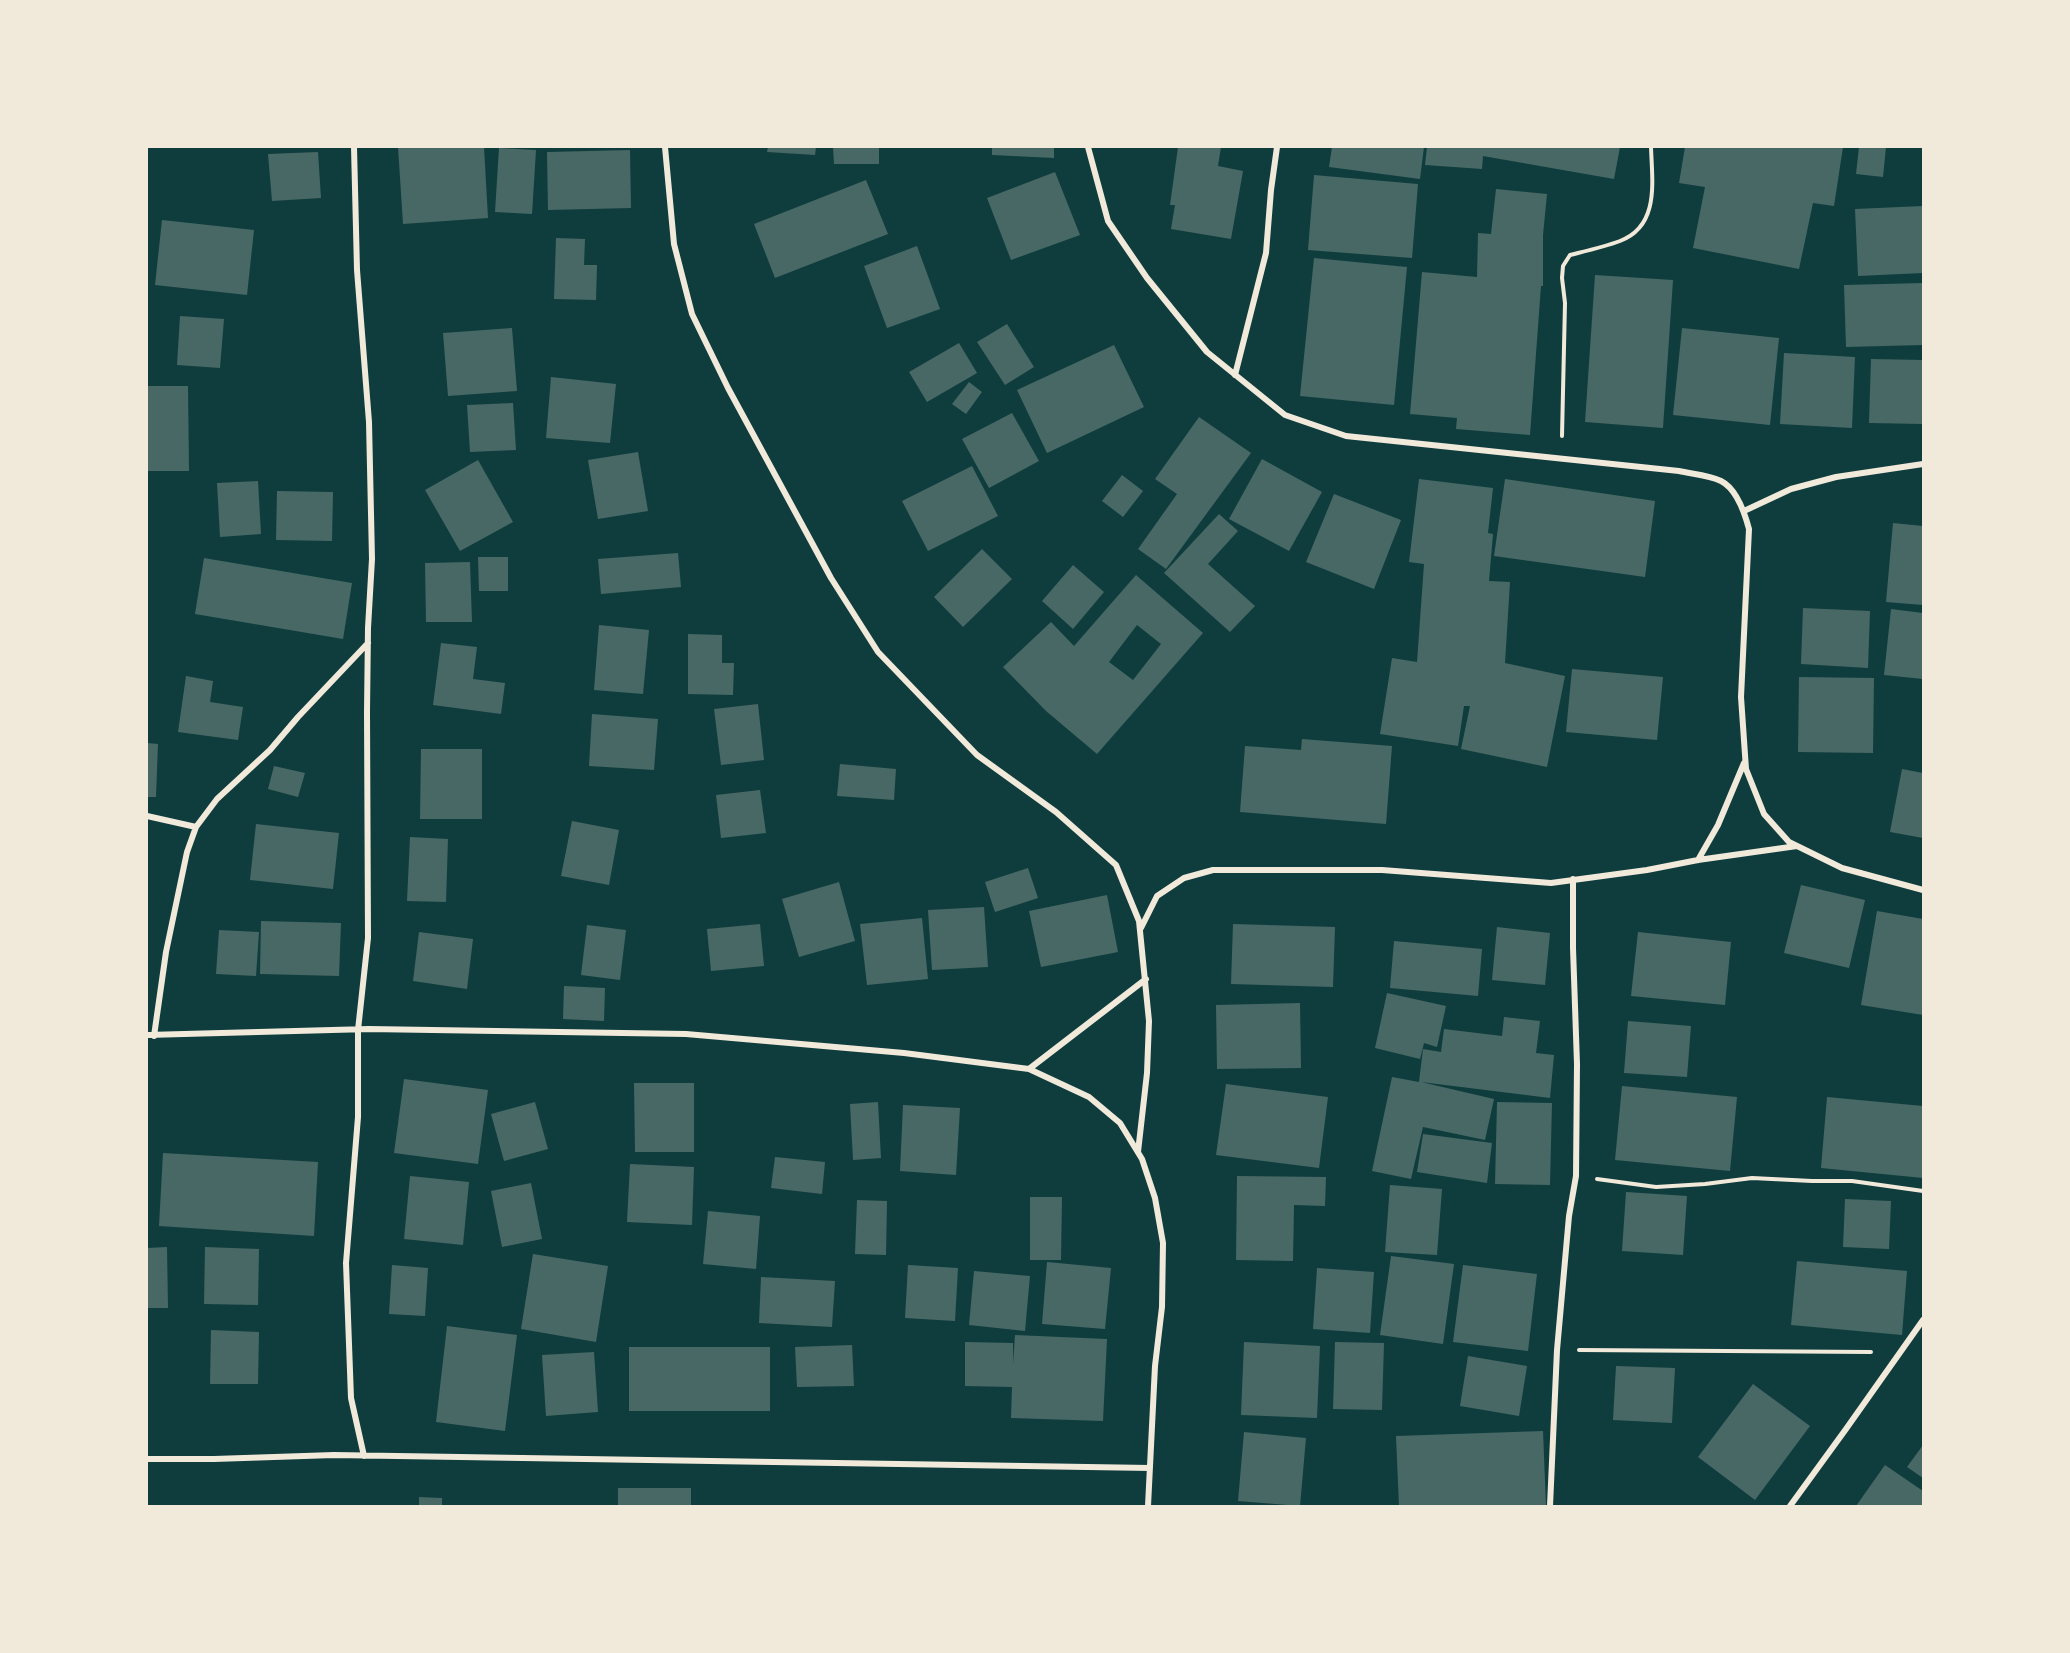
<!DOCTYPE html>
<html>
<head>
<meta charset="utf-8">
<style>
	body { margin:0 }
	#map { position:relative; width:2070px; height:1653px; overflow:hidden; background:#0f3d3e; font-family:Cabin,sans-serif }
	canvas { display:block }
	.frame { position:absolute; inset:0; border:148px solid #f1e9da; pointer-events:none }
</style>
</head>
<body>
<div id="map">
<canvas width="2070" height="1653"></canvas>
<div class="frame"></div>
</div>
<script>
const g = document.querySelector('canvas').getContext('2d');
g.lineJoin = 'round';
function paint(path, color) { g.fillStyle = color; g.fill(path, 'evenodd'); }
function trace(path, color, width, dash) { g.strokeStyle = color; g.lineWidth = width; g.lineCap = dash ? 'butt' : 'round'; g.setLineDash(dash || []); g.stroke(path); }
const building = new Path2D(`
	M 398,147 L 484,147 L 488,218 L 403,224 Z
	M 768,147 L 816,147 L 815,155 L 767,152 Z
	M 833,147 L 879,147 L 879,164 L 834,164 Z
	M 992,147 L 1054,147 L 1054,158 L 992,155 Z
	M 1178,147 L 1221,147 L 1218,166 L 1243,171 L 1231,239 L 1171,229 L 1175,205 L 1170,205 Z
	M 1332,147 L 1424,147 L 1420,179 L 1329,167 Z
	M 1427,147 L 1620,147 L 1614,179 L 1483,156 L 1482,169 L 1425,165 Z
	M 1685,147 L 1843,147 L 1834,206 L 1813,203 L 1799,269 L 1693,248 L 1705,187 L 1679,183 Z
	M 1859,147 L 1886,147 L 1883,177 L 1856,174 Z
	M 499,148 L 536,150 L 532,214 L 495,212 Z
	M 630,150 L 631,208 L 548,210 L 547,152 Z
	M 318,152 L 321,198 L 272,201 L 268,154 Z
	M 1055,172 L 1080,235 L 1011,260 L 987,198 Z
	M 1314,175 L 1418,184 L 1412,258 L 1308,250 Z
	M 866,180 L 888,234 L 775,278 L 754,224 Z
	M 1496,189 L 1547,194 L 1543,235 L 1543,286 L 1541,286 L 1530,435 L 1456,429 L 1457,418 L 1410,414 L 1422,272 L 1477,277 L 1478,233 L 1491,234 Z
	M 1923,206 L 1923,273 L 1858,276 L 1855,209 Z
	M 162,220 L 254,230 L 247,295 L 155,285 Z
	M 556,238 L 585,239 L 584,265 L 597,265 L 596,300 L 554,299 Z
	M 917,246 L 940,309 L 887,328 L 864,266 Z
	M 1314,258 L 1407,267 L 1394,405 L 1300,396 Z
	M 1595,275 L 1673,280 L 1663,428 L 1585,422 Z
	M 1923,283 L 1923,345 L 1846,347 L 1844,285 Z
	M 180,316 L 224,319 L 220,368 L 177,365 Z
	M 1007,324 L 1034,367 L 1005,385 L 977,342 Z
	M 512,328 L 517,391 L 448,396 L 443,333 Z
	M 1682,328 L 1779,338 L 1770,425 L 1673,415 Z
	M 959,343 L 977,373 L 927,402 L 909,372 Z
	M 1114,345 L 1144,407 L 1047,453 L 1017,390 Z
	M 1784,353 L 1855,357 L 1852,428 L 1780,424 Z
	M 1871,359 L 1923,360 L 1923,424 L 1869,423 Z
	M 551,377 L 616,384 L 610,443 L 546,438 Z
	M 969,382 L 982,392 L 966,414 L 952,404 Z
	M 147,386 L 188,386 L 189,471 L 147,471 Z
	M 513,403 L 516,450 L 470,452 L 467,405 Z
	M 1012,413 L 1039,461 L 989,488 L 962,439 Z
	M 1199,417 L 1251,453 L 1166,569 L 1138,549 L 1177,494 L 1155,479 Z
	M 638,452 L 648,511 L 598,519 L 588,460 Z
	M 1262,459 L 1322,492 L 1289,551 L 1229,519 Z
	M 478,460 L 513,522 L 460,551 L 425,490 Z
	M 972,466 L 998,516 L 928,551 L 902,501 Z
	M 1122,475 L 1143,491 L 1123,517 L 1102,501 Z
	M 1419,479 L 1493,488 L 1488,533 L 1493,534 L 1489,581 L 1510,582 L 1505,663 L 1565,676 L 1547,767 L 1461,749 L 1470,706 L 1464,706 L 1458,746 L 1380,734 L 1392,658 L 1417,662 L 1424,564 L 1409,562 Z
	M 1505,479 L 1655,501 L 1645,577 L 1494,556 Z
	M 258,481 L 261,534 L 220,537 L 217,483 Z
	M 277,491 L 333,492 L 332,541 L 276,540 Z
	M 1334,494 L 1401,520 L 1374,589 L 1306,562 Z
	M 1219,514 L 1238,531 L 1208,564 L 1255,606 L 1230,632 L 1164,573 Z
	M 1893,523 L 1923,526 L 1923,605 L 1886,602 Z
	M 982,549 L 1012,579 L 963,627 L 934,597 Z
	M 678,553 L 681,587 L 601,594 L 598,559 Z
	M 478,557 L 508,557 L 508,591 L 479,591 Z
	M 204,558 L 352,583 L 343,639 L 195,614 Z
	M 470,562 L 472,622 L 426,622 L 425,563 Z
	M 1073,565 L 1104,592 L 1073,629 L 1042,601 Z
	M 1136,575 L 1203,633 L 1097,754 L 1046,711 L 1003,667 L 1051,622 L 1074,646 ZM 1137,625 L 1161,644 L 1133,680 L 1109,662 Z
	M 1803,608 L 1870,611 L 1868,668 L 1801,664 Z
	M 1891,609 L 1923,613 L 1923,679 L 1884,675 Z
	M 599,625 L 649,630 L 643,694 L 594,690 Z
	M 688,634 L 722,635 L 722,663 L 734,663 L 733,695 L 688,694 Z
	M 441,643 L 477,647 L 473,679 L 505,683 L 501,714 L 433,705 Z
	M 1572,669 L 1663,677 L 1657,740 L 1566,732 Z
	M 186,676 L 213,681 L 210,702 L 243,707 L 238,740 L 178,732 Z
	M 1799,677 L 1874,678 L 1873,753 L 1798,752 Z
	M 758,704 L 764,760 L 721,765 L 714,709 Z
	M 592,714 L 658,719 L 654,770 L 589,766 Z
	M 1302,739 L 1392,746 L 1386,824 L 1240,812 L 1245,746 L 1301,750 Z
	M 147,743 L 158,744 L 156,797 L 147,797 Z
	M 421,749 L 482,749 L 482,819 L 420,819 Z
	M 840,764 L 896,769 L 894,800 L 837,796 Z
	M 274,766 L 305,773 L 298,797 L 268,789 Z
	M 1902,769 L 1923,773 L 1923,838 L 1890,832 Z
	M 760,790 L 766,833 L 721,838 L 716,795 Z
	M 572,821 L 619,830 L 609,885 L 561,876 Z
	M 256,824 L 339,833 L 333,889 L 250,880 Z
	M 410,837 L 448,839 L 446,902 L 407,901 Z
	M 1028,868 L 1038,898 L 995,912 L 985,882 Z
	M 839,882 L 855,941 L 799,957 L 782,899 Z
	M 1801,885 L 1865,900 L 1849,968 L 1784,953 Z
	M 1107,895 L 1118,952 L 1041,967 L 1029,911 Z
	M 984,907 L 988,967 L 932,970 L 928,910 Z
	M 1877,911 L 1923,919 L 1923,1015 L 1861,1005 Z
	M 922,918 L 928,979 L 867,985 L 860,924 Z
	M 261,921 L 341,923 L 339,976 L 260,974 Z
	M 760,924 L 764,966 L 711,971 L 707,929 Z
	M 1233,924 L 1335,927 L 1333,987 L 1231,984 Z
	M 587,925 L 626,930 L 620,980 L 581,975 Z
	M 1497,927 L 1550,933 L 1545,985 L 1492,980 Z
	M 219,930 L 259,932 L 256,976 L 216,974 Z
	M 419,932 L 473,939 L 467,989 L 413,981 Z
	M 1638,932 L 1731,942 L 1725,1005 L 1631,996 Z
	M 1394,941 L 1482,949 L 1478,996 L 1390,988 Z
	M 564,986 L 605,988 L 604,1021 L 563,1019 Z
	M 1387,993 L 1446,1006 L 1437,1047 L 1424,1043 L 1420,1059 L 1375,1048 Z
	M 1300,1003 L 1301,1068 L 1217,1069 L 1216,1005 Z
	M 1504,1017 L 1540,1021 L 1536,1053 L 1554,1055 L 1550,1098 L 1421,1082 L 1494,1099 L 1485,1140 L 1423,1127 L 1411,1179 L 1372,1171 L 1392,1077 L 1419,1082 L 1423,1049 L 1441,1052 L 1444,1029 L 1502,1036 Z
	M 1628,1021 L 1691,1026 L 1687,1077 L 1624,1073 Z
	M 404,1079 L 488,1090 L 478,1164 L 394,1153 Z
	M 634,1083 L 694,1083 L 694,1152 L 635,1152 Z
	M 1226,1084 L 1328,1097 L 1319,1168 L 1216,1155 Z
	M 1622,1086 L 1737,1097 L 1730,1171 L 1615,1160 Z
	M 1827,1097 L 1923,1106 L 1923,1178 L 1821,1168 Z
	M 535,1102 L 548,1149 L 504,1161 L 491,1114 Z
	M 878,1102 L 881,1158 L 853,1160 L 850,1104 Z
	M 1497,1102 L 1552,1103 L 1550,1185 L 1495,1184 Z
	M 903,1105 L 960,1108 L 956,1175 L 900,1171 Z
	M 1423,1134 L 1492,1143 L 1487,1183 L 1417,1172 Z
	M 163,1153 L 318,1162 L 314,1236 L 159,1226 Z
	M 775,1157 L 825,1162 L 822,1194 L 771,1188 Z
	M 630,1164 L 694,1167 L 692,1225 L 627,1222 Z
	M 410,1176 L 469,1182 L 463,1245 L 404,1239 Z
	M 1237,1176 L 1326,1177 L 1325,1206 L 1294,1205 L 1293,1261 L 1236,1260 Z
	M 531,1183 L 542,1239 L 502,1247 L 491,1191 Z
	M 1390,1185 L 1442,1189 L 1437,1255 L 1385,1252 Z
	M 1626,1192 L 1687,1196 L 1683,1255 L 1622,1251 Z
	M 1030,1197 L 1062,1197 L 1061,1260 L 1030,1260 Z
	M 1845,1199 L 1891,1201 L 1889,1249 L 1843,1247 Z
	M 857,1200 L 887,1201 L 886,1255 L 855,1254 Z
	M 708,1211 L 760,1216 L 756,1269 L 703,1264 Z
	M 167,1247 L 168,1308 L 147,1308 L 147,1248 Z
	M 205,1247 L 259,1249 L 258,1305 L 204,1304 Z
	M 533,1254 L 608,1266 L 596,1342 L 521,1329 Z
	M 1391,1256 L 1454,1264 L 1443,1344 L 1380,1335 Z
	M 1797,1261 L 1907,1271 L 1902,1335 L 1791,1325 Z
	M 1047,1262 L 1111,1268 L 1105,1329 L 1042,1324 Z
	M 392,1265 L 428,1268 L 425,1316 L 389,1314 Z
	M 908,1265 L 958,1268 L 955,1321 L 905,1318 Z
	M 1463,1265 L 1537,1274 L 1528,1351 L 1453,1342 Z
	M 1317,1268 L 1374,1272 L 1370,1333 L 1313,1329 Z
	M 974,1271 L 1030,1276 L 1025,1331 L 969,1325 Z
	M 761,1277 L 835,1281 L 832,1327 L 759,1323 Z
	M 447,1326 L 517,1335 L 505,1431 L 436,1422 Z
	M 211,1330 L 259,1332 L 258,1384 L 210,1384 Z
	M 1015,1335 L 1107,1339 L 1103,1421 L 1011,1418 L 1012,1387 L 965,1386 L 965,1342 L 1013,1343 L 1013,1364 Z
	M 1244,1342 L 1320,1346 L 1317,1418 L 1241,1415 Z
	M 1335,1342 L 1384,1343 L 1382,1410 L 1333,1409 Z
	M 852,1345 L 854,1386 L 797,1387 L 795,1347 Z
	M 629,1347 L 770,1347 L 770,1411 L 629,1411 Z
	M 594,1352 L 598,1412 L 546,1416 L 542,1355 Z
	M 1468,1356 L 1527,1366 L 1519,1416 L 1460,1406 Z
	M 1616,1366 L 1675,1368 L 1672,1423 L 1613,1420 Z
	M 1753,1384 L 1810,1426 L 1755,1500 L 1698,1457 Z
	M 1543,1431 L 1546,1506 L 1399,1506 L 1396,1436 Z
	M 1244,1432 L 1306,1438 L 1300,1506 L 1238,1501 Z
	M 1923,1445 L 1923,1478 L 1907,1467 Z
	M 1885,1465 L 1923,1491 L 1923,1506 L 1856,1506 Z
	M 618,1488 L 691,1488 L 691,1506 L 618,1506 Z
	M 419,1497 L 442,1498 L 442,1506 L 419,1506 Z`);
const path = new Path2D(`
	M 1562,436 L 1565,303 L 1562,278 L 1563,266 L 1570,255 C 1586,251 1604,247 1620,241 C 1660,226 1652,181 1651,147
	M 1597,1179 L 1656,1187 L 1705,1184 L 1752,1178 L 1812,1181 L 1852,1181 L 1923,1191
	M 1579,1350 L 1871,1352`);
const minor = new Path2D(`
	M 354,147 L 357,270 L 369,422 L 372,559 L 368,628 L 367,712 L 368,938 L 358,1030 L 358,1117 L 346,1263 L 351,1398 L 364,1456
	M 665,147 L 674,244 L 692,314 L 728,388 L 831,578 L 878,652 L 977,755 L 1056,812 L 1116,865 L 1139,921 L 1149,1021 L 1147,1073 L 1138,1152
	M 1088,147 L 1108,221 L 1147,278 L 1207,352 L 1285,415 L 1346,436 L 1679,471 C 1692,474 1709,475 1721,481 C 1737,489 1745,514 1749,529 L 1741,697 L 1746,769 L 1764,814 L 1789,842 L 1842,868 L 1923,890
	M 1235,375 L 1266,253 L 1271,190 L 1277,147
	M 1744,511 L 1791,489 L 1836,477 L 1923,464
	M 147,816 L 196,827
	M 1698,860 L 1718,825 L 1744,763
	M 1141,928 L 1157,896 L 1184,878 L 1213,870 L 1382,870 L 1551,883 L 1647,870 L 1698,860 L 1797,846
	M 147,1035 L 369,1029 L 686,1034 L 904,1053 L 1029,1069 L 1089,1097 L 1120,1123 L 1142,1159 L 1155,1198 L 1163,1243 L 1162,1307 L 1155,1366 L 1148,1506
	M 154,1036 L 166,952 L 187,852 L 196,827 L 217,799 L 270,750 L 298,717 L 368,643
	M 1029,1069 L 1146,979
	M 147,1459 L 214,1459 L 334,1455 L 1150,1468
	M 1550,1506 L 1557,1350 L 1569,1216 L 1576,1176 L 1577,1064 L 1573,948 L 1573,879
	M 1790,1506 L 1846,1429 L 1923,1320`);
paint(building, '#486865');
trace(path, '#f1e9da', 4);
trace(minor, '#f1e9da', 6);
</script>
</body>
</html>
